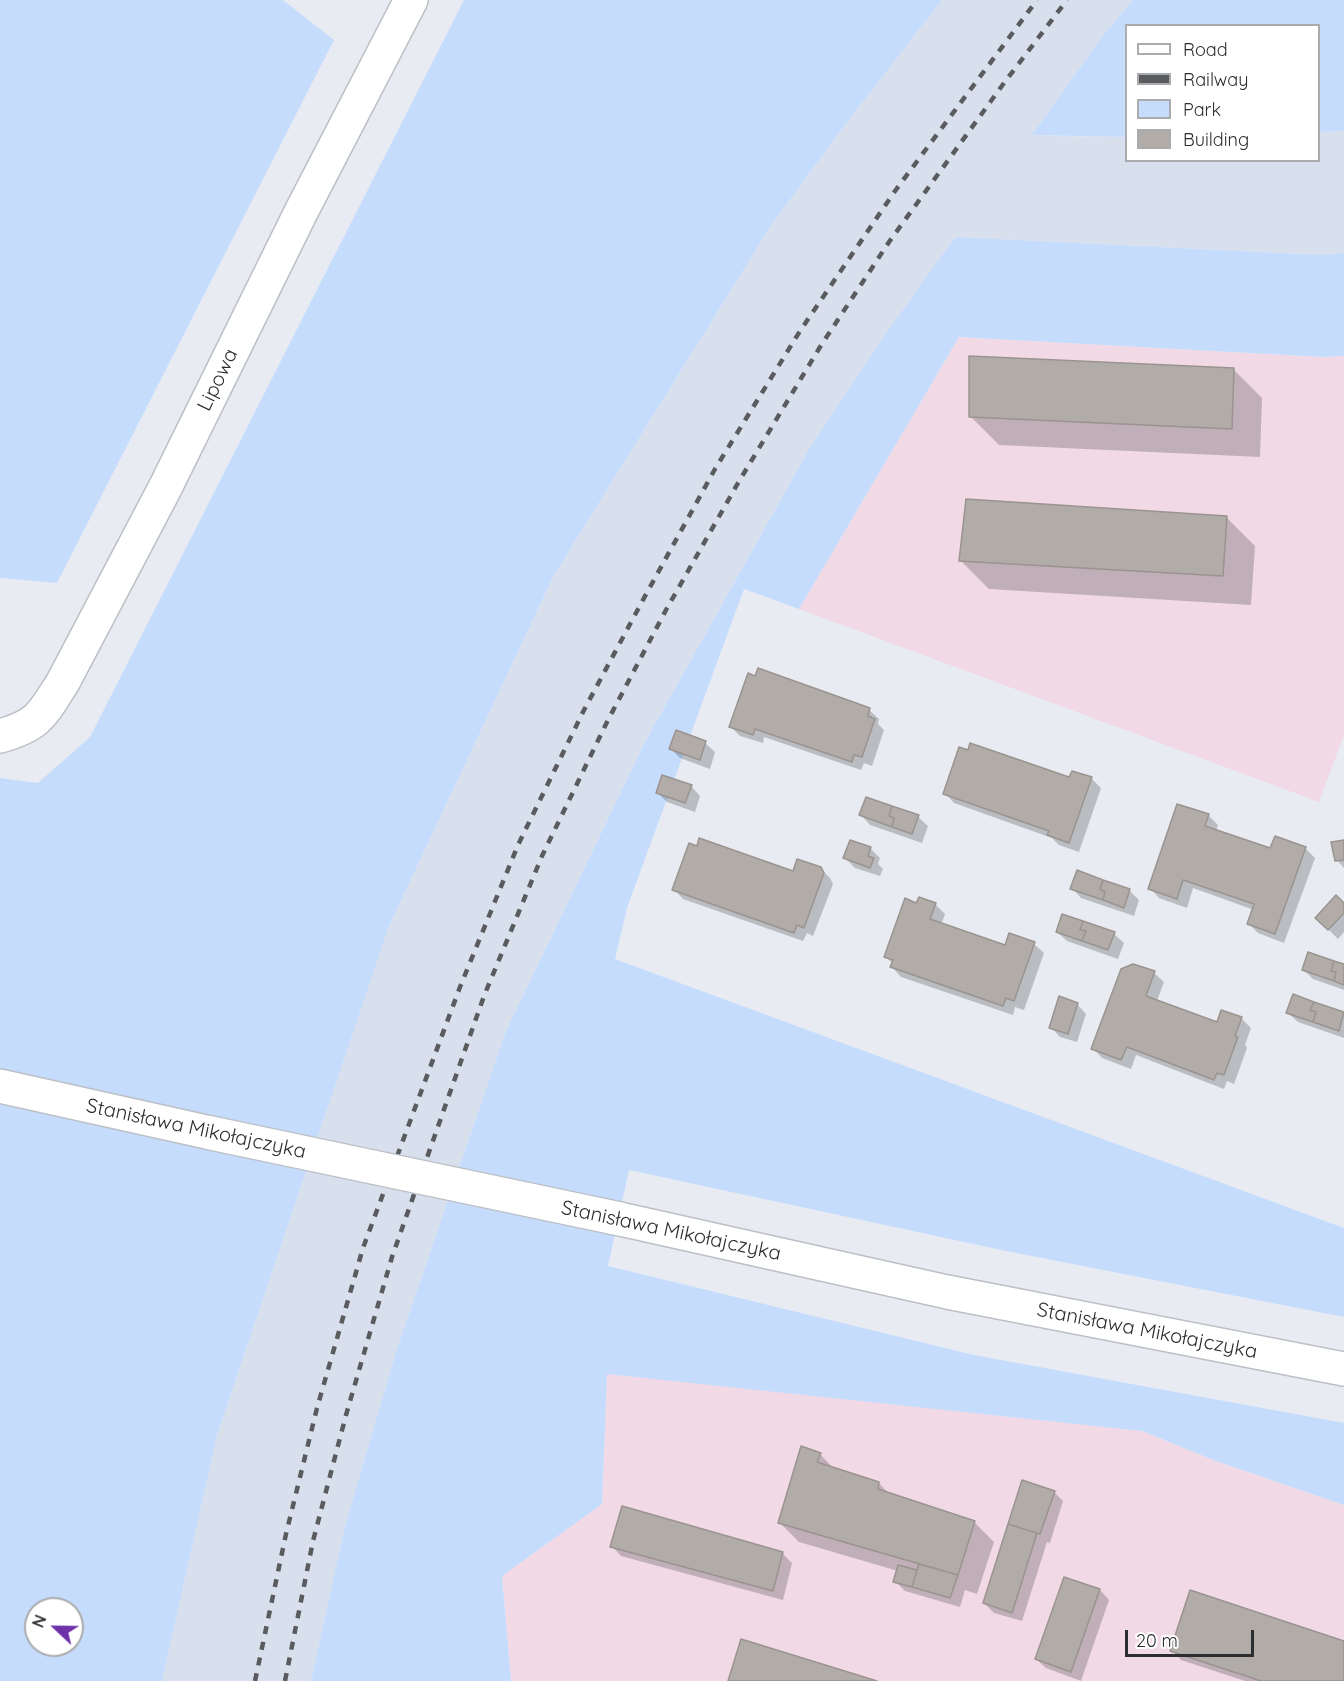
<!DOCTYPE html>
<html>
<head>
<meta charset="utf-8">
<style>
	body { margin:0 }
	#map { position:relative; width:1344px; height:1681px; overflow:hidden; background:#e8ecf2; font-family:Quicksand,sans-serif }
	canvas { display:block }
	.legend { position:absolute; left:1125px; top:24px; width:195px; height:138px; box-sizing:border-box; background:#fff; border:2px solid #aaabac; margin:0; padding:8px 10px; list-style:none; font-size:18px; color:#2b2d2f }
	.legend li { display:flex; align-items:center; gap:12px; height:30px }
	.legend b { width:30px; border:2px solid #aaabac }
	.north { position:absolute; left:24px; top:1597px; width:60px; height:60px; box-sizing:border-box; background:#fff; border:2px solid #aaabac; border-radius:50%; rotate:292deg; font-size:16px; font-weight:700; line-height:24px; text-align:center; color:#2b2d2f }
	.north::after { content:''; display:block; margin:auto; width:21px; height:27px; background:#6e32a8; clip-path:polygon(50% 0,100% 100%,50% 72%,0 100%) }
	.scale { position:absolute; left:1125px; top:1630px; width:129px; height:27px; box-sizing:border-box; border:3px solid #2b2d2f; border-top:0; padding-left:8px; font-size:18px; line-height:21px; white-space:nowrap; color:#2b2d2f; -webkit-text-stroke:4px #fff; paint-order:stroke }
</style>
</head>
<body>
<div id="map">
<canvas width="1344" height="1681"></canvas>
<ul class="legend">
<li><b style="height:8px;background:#fff"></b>Road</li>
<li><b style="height:8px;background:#595b5e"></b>Railway</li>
<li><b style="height:16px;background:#c6dcfd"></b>Park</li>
<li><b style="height:16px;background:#b2aca8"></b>Building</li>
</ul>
<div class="north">N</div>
<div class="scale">20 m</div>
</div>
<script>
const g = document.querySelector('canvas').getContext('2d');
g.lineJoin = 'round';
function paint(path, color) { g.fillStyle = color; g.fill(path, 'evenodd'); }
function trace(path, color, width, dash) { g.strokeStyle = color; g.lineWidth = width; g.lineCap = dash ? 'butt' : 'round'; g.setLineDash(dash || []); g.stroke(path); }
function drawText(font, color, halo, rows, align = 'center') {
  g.font = font + ' Quicksand,sans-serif'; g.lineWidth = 4.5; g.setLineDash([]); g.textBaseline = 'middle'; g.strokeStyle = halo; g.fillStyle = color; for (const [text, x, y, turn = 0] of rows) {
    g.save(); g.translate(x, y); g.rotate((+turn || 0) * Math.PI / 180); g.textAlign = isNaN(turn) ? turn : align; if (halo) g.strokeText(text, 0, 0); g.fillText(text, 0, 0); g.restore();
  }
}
const built = new Path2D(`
	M 942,0 L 1133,0 L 1104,34 L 1033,134 L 1050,136 L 1126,137 L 1126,160 L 1318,160 L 1319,132 L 1344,131 L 1344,253 L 1321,255 L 955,237 L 808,451 L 645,742 L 506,1031 L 396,1352 L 345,1526 L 311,1681 L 162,1681 L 217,1435 L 389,926 L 554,575 L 772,224 L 848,121 Z`);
const industrial = new Path2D(`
	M 959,337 L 1323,357 L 1344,356 L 1344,735 L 1319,802 L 799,609 Z
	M 607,1373 L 1142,1431 L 1216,1461 L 1344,1505 L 1344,1681 L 511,1681 L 502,1576 L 602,1504 Z`);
const green = new Path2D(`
	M 0,0 L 283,0 L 334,40 L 57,583 L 0,578 Z
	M 464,0 L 942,0 L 848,121 L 772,224 L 554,575 L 389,926 L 217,1435 L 162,1681 L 0,1681 L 0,778 L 38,783 L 90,737 ZM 36,1609 L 72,1609 L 72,1645 L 36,1645 Z
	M 1133,0 L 1344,0 L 1344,131 L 1319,132 L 1318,26 L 1126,26 L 1126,137 L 1032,135 L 1104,34 Z
	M 955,237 L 1321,255 L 1344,253 L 1344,356 L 1323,357 L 959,337 L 799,609 L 744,589 L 627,908 L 615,959 L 1344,1228 L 1344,1317 L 1006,1251 L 629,1170 L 608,1266 L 974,1355 L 1344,1423 L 1344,1505 L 1216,1461 L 1142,1431 L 607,1374 L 602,1504 L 502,1576 L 511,1681 L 311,1681 L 345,1526 L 396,1352 L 506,1031 L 645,742 L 808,451 L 883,338 Z`);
const shadow = new Path2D(`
	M 1233,369 L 1262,398 L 1260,457 L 999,445 L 970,416 Z
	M 1226,517 L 1255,546 L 1251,605 L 989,589 L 960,560 Z
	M 869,710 L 879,719 L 878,724 L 884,730 L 872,766 L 864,763 L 861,770 L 764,737 L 763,743 L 740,736 L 731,727 Z
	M 705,743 L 715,752 L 710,769 L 680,758 L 671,749 Z
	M 1091,778 L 1101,788 L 1079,852 L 1059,845 L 1052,838 L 954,803 L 945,793 Z
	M 691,786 L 700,796 L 695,812 L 667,802 L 658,793 Z
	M 861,815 L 918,817 L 928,826 L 922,843 L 870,825 Z
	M 1208,815 L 1218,825 L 1216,831 L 1271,850 L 1305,848 L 1315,858 L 1284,943 L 1258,933 L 1249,924 L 1254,910 L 1193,888 L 1187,908 L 1159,898 L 1150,888 Z
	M 1344,841 L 1344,868 L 1337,860 Z
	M 870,848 L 880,858 L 878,864 L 883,869 L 880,876 L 855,868 L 845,858 Z
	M 820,868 L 830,878 L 833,884 L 813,936 L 807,933 L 803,941 L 683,899 L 674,889 Z
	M 1072,888 L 1129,890 L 1139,900 L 1134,916 L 1081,898 Z
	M 935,904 L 945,914 L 941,925 L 1006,946 L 1010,935 L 1034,944 L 1044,953 L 1024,1010 L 1015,1007 L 1013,1015 L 901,977 L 892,967 L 893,964 L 886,957 L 917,905 Z
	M 1344,905 L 1344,932 L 1338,939 L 1317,918 Z
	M 1057,932 L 1114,934 L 1124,943 L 1118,959 L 1067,941 Z
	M 1344,966 L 1344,990 L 1313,979 L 1303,969 Z
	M 1154,973 L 1164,982 L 1157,1001 L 1218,1024 L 1241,1018 L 1251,1028 L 1245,1045 L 1247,1048 L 1234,1084 L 1227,1081 L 1224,1089 L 1136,1055 L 1131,1069 L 1102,1058 L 1093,1048 Z
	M 1294,996 L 1344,1014 L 1344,1038 L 1298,1022 L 1288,1013 Z
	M 1077,1004 L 1086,1014 L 1077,1042 L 1060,1037 L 1051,1027 Z
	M 820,1454 L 835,1470 L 879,1483 L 890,1495 L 974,1522 L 994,1542 L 977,1594 L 965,1590 L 960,1607 L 905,1591 L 895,1581 L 898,1571 L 799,1542 L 779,1522 Z
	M 1054,1492 L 1063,1501 L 1050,1543 L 1047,1542 L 1022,1621 L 994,1613 L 984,1603 Z
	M 623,1508 L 783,1554 L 792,1563 L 783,1600 L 621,1556 L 612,1546 Z
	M 1100,1590 L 1109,1600 L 1081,1681 L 1046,1668 L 1036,1659 Z
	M 1344,1643 L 1344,1681 L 1245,1681 L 1181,1660 L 1172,1650 Z`);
const building = new Path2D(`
	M 969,356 L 1234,368 L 1232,429 L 969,417 Z
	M 966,499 L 1227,516 L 1223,576 L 959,561 Z
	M 758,668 L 870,708 L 868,716 L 875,719 L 862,757 L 854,755 L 852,762 L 755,729 L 753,735 L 729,727 L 748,673 L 755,676 Z
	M 676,730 L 706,741 L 700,760 L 669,749 Z
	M 970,743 L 1069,777 L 1072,771 L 1092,777 L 1069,843 L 1047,835 L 1049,831 L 943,794 L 959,747 L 968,750 Z
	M 662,775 L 692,785 L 685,803 L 656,793 Z
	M 866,797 L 892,806 L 889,816 L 894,818 L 892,827 L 859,815 Z
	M 1177,804 L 1209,814 L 1205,826 L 1270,848 L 1275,836 L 1306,847 L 1275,934 L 1247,924 L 1254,904 L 1183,880 L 1177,899 L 1148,889 Z
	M 892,806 L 919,815 L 912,834 L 892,827 L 894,818 L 889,816 Z
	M 699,838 L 793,871 L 797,859 L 821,867 L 824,873 L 804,928 L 797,925 L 794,933 L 672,890 L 689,843 L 697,846 Z
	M 850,840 L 871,847 L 868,856 L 874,858 L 870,868 L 843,858 Z
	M 1344,840 L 1344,860 L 1335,861 L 1331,842 Z
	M 1077,870 L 1103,880 L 1100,889 L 1105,892 L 1103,900 L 1070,889 Z
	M 1103,880 L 1130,889 L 1124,908 L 1103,900 L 1105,892 L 1100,889 Z
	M 1336,895 L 1344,903 L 1344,913 L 1328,930 L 1315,918 Z
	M 919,897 L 936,903 L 930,919 L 1005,945 L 1009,933 L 1035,942 L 1014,1001 L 1006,998 L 1003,1006 L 890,967 L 893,960 L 884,957 L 905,898 L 916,903 Z
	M 1062,914 L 1083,921 L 1080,930 L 1086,931 L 1082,941 L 1056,932 Z
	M 1083,921 L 1115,932 L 1108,950 L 1082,941 L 1086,931 L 1080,930 Z
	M 1308,952 L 1334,961 L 1331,971 L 1336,972 L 1334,981 L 1302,970 Z
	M 1334,961 L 1344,964 L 1344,985 L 1334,981 L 1336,972 L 1331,971 Z
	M 1133,964 L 1155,971 L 1146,996 L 1217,1022 L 1221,1010 L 1242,1017 L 1235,1036 L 1238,1037 L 1224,1075 L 1217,1073 L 1214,1080 L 1127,1047 L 1121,1060 L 1091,1049 L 1121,969 Z
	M 1293,994 L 1314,1002 L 1310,1010 L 1316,1012 L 1313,1022 L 1286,1013 Z
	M 1059,996 L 1078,1003 L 1068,1034 L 1049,1028 Z
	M 1314,1002 L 1344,1012 L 1339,1031 L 1313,1022 L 1316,1012 L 1310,1010 Z
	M 801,1446 L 821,1453 L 817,1462 L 879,1482 L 878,1489 L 975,1521 L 958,1575 L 778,1523 Z
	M 1022,1480 L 1055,1491 L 1040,1534 L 1008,1524 Z
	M 622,1506 L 783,1552 L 773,1591 L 610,1547 Z
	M 1008,1524 L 1037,1533 L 1012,1613 L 983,1603 Z
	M 919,1564 L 958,1575 L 950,1598 L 912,1587 Z
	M 898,1565 L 917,1570 L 912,1587 L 893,1582 Z
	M 1064,1577 L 1100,1589 L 1071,1672 L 1035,1659 Z
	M 1190,1590 L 1344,1641 L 1344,1681 L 1261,1681 L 1170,1651 Z
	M 741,1639 L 877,1681 L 728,1681 Z`);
const street = new Path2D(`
	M 0,736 C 39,725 42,715 63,682 L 165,488 L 301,212 L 411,0`);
const secondary = new Path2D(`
	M 0,1086 L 211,1133
	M 620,1219 L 947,1292 L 1344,1369`);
const rail = new Path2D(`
	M 255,1681 L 286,1534 L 317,1408 L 363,1248 L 460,987 L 518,845 L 584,710 L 644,598 L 715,469 L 800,331 L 895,191 L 1037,0
	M 285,1681 L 313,1541 L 346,1415 L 392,1257 L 484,996 L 542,856 L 607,722 L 666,610 L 738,483 L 820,347 L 889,242 L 1004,83 L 1067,0`);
const secondaryBridge = new Path2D(`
	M 211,1133 L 620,1219`);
const streetNames = [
	["Lipowa",218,380,-64],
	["Stanisława Mikołajczyka",196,1129,12],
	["Stanisława Mikołajczyka",671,1231,12],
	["Stanisława Mikołajczyka",1147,1331,11]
];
paint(built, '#d8e0ed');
paint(industrial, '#f1dae6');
paint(green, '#c6dcfd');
paint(shadow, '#0003');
paint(building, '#b2aca8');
trace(building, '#9a938f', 1.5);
trace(street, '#bcc0c6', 36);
trace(secondary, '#bcc0c6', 36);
trace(street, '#fff', 33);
trace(secondary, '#fff', 33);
trace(rail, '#595b5e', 4.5, [8, 8]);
trace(secondaryBridge, '#bcc0c6', 36, []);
trace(secondaryBridge, '#fff', 33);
drawText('20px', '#2b2d2f', '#fff', streetNames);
</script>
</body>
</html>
